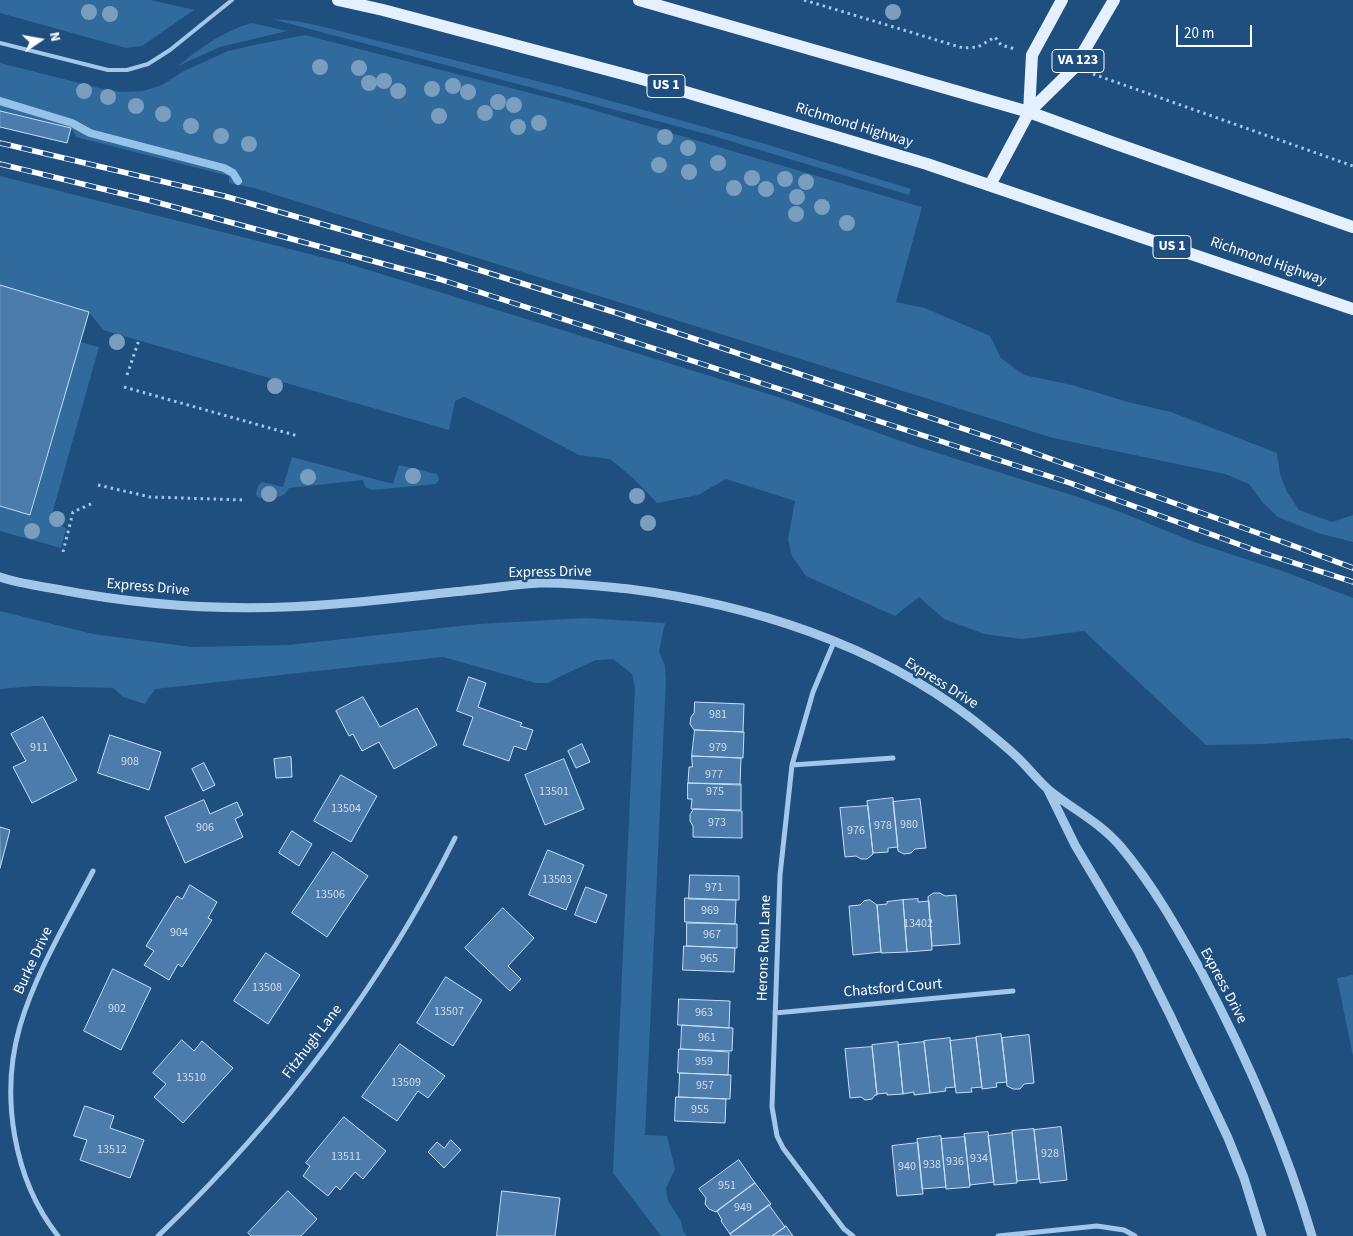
<!DOCTYPE html>
<html>
<head>
<meta charset="utf-8">
<style>
	body { margin:0 }
	#map { position:relative; width:1353px; height:1236px; overflow:hidden; background:#1e4f7f; font-family:"Source Sans 3",sans-serif }
	canvas { display:block }
	.north { position:absolute; left:15px; top:15px; width:50px; height:50px; -webkit-text-stroke:4px #1e4f7f; paint-order:stroke; rotate:78deg; font-size:14px; font-weight:700; line-height:20px; text-align:center; color:#fff }
	.north::after { content:''; display:block; margin:auto; width:18px; height:22px; background:#fff; clip-path:polygon(50% 0,100% 100%,50% 72%,0 100%) }
	.scale { position:absolute; left:1176px; top:25px; width:76px; height:22px; box-sizing:border-box; border:2px solid #fff; border-top:0; padding-left:6px; font-size:15px; line-height:18px; white-space:nowrap; color:#fff; -webkit-text-stroke:4px #1e4f7f; paint-order:stroke }
</style>
</head>
<body>
<div id="map">
<canvas width="1353" height="1236"></canvas>
<div class="north">N</div>
<div class="scale">20 m</div>
</div>
<script>
const g = document.querySelector('canvas').getContext('2d');
g.lineJoin = 'round';
function paint(path, color) { g.fillStyle = color; g.fill(path, 'evenodd'); }
function trace(path, color, width, dash) { g.strokeStyle = color; g.lineWidth = width; g.lineCap = dash ? 'butt' : 'round'; g.setLineDash(dash || []); g.stroke(path); }
function drawText(font, color, halo, rows, align = 'center') {
  g.font = font + ' "Source Sans 3",sans-serif'; g.lineWidth = 5; g.setLineDash([]); g.textBaseline = 'middle'; g.strokeStyle = halo; g.fillStyle = color; for (const [text, x, y, turn = 0] of rows) {
    g.save(); g.translate(x, y); g.rotate((+turn || 0) * Math.PI / 180); g.textAlign = isNaN(turn) ? turn : align; if (halo) g.strokeText(text, 0, 0); g.fillText(text, 0, 0); g.restore();
  }
}
const green = new Path2D(`
	M 0,0 L 151,0 L 194,10 L 142,46 L 126,48 L 0,13 Z
	M 272,19 L 296,21 L 320,26 L 568,89 L 762,143 L 911,189 L 909,195 L 710,135 Z
	M 252,23 L 287,31 L 220,47 L 178,66 C 201,47 223,31 252,23 Z
	M 305,35 L 573,104 L 922,207 L 896,302 L 925,308 L 990,336 L 1001,358 L 1024,375 L 1072,385 L 1128,402 L 1171,412 L 1277,453 L 1280,474 L 1287,492 L 1299,510 L 1332,522 L 1353,515 L 1353,542 L 1318,533 L 1278,517 L 1263,503 L 1249,484 L 1225,474 L 1053,438 L 254,188 L 229,183 L 229,176 L 76,137 L 71,128 L 0,111 L 0,63 L 103,89 L 121,92 L 143,91 L 162,85 L 184,71 L 228,51 L 254,45 Z
	M 0,176 L 349,264 L 778,397 L 912,445 L 1078,497 L 1123,513 L 1191,541 L 1288,573 L 1353,598 L 1353,740 L 1349,738 L 1263,744 L 1206,745 L 1084,631 L 1022,639 L 984,634 L 944,619 L 919,597 L 895,616 L 806,576 L 792,556 L 788,539 L 795,501 L 726,479 L 698,495 L 657,503 L 634,479 L 610,459 L 579,455 L 507,417 L 464,397 L 455,401 L 449,430 L 103,330 L 89,312 L 0,285 Z
	M 80,342 L 99,347 L 50,521 L 66,528 L 61,548 L 0,531 L 0,506 L 31,515 Z
	M 292,457 L 393,484 L 399,465 L 437,474 L 439,480 L 436,484 L 372,490 L 365,487 L 363,480 L 289,488 C 283,500 272,497 259,498 L 256,495 C 257,489 257,485 262,482 L 283,487 Z
	M 0,611 L 93,634 L 192,647 L 289,645 L 478,624 L 585,618 L 665,623 L 659,651 L 665,666 L 666,679 L 645,1135 L 667,1136 L 675,1169 L 666,1188 L 668,1201 L 681,1221 L 683,1231 L 687,1236 L 661,1236 L 613,1173 L 635,688 L 632,674 L 613,659 L 596,660 L 561,676 L 548,683 L 536,683 L 443,657 L 155,689 L 145,704 L 123,697 L 113,688 L 34,686 L 0,689 Z
	M 1353,975 L 1353,1056 L 1337,978 Z`);
const stream = new Path2D(`
	M 0,101 L 72,123 L 90,133 L 224,168 L 233,173 L 238,181`);
const building = new Path2D(`
	M 0,111 L 71,128 L 67,143 L 0,127 Z
	M 0,285 L 89,312 L 30,515 L 0,506 Z
	M 469,677 L 486,683 L 478,707 L 522,723 L 520,726 L 533,730 L 526,750 L 514,746 L 509,761 L 463,745 L 473,717 L 457,711 Z
	M 363,697 L 380,727 L 417,708 L 437,745 L 394,769 L 379,742 L 362,751 L 353,734 L 349,736 L 336,711 Z
	M 695,702 L 744,704 L 743,732 L 694,730 L 690,724 L 691,717 L 694,713 Z
	M 43,717 L 77,780 L 32,803 L 13,767 L 26,761 L 11,734 Z
	M 695,730 L 744,732 L 743,758 L 692,756 Z
	M 110,735 L 161,752 L 149,790 L 98,773 Z
	M 582,744 L 590,762 L 576,768 L 568,751 Z
	M 692,756 L 741,758 L 740,785 L 688,783 L 689,767 L 692,767 Z
	M 291,757 L 292,777 L 276,778 L 274,759 Z
	M 564,759 L 584,809 L 545,825 L 525,775 Z
	M 204,763 L 215,785 L 203,791 L 192,769 Z
	M 341,775 L 377,796 L 351,842 L 314,821 Z
	M 688,783 L 741,784 L 741,810 L 691,809 L 692,799 L 688,799 Z
	M 893,798 L 898,847 L 888,848 L 888,852 L 873,853 L 867,801 Z
	M 920,799 L 926,848 L 915,849 L 911,853 L 904,854 L 898,851 L 893,802 Z
	M 204,800 L 210,814 L 237,802 L 243,815 L 235,819 L 243,837 L 185,863 L 165,817 Z
	M 868,806 L 873,854 L 867,859 L 861,859 L 856,856 L 845,857 L 840,808 Z
	M 694,809 L 742,811 L 742,838 L 693,837 L 693,826 L 690,821 L 690,815 Z
	M 0,827 L 10,830 L 0,868 Z
	M 292,831 L 312,844 L 299,866 L 279,853 Z
	M 548,850 L 584,865 L 566,910 L 529,895 Z
	M 333,852 L 368,876 L 327,937 L 292,913 Z
	M 690,875 L 739,876 L 739,900 L 689,899 Z
	M 190,885 L 217,902 L 208,918 L 212,920 L 182,967 L 178,964 L 169,980 L 144,965 L 154,951 L 146,946 L 177,896 L 182,899 Z
	M 586,887 L 607,895 L 596,923 L 575,915 Z
	M 934,893 L 940,893 L 945,896 L 956,895 L 960,944 L 932,946 L 928,897 Z
	M 685,898 L 736,900 L 735,924 L 685,922 Z
	M 918,899 L 918,902 L 929,901 L 932,950 L 907,952 L 903,900 Z
	M 870,900 L 877,905 L 881,952 L 853,955 L 849,906 L 860,905 L 864,901 Z
	M 903,900 L 907,952 L 881,953 L 877,905 L 887,904 L 887,902 Z
	M 503,908 L 534,938 L 508,966 L 521,979 L 510,991 L 465,948 Z
	M 687,923 L 737,924 L 737,948 L 687,946 Z
	M 684,946 L 735,948 L 734,972 L 683,970 Z
	M 266,953 L 300,975 L 268,1024 L 234,1001 Z
	M 113,969 L 151,988 L 121,1050 L 84,1031 Z
	M 446,977 L 482,1000 L 453,1046 L 417,1023 Z
	M 679,999 L 730,1001 L 729,1028 L 678,1025 Z
	M 682,1025 L 733,1028 L 732,1051 L 681,1049 Z
	M 1001,1034 L 1007,1082 L 996,1083 L 997,1087 L 982,1089 L 976,1037 Z
	M 1029,1035 L 1034,1083 L 1024,1084 L 1020,1089 L 1013,1089 L 1007,1086 L 1002,1038 Z
	M 950,1038 L 955,1087 L 945,1088 L 946,1091 L 930,1093 L 924,1041 Z
	M 976,1038 L 982,1087 L 971,1088 L 972,1092 L 956,1093 L 950,1041 Z
	M 182,1040 L 194,1051 L 202,1041 L 233,1068 L 183,1123 L 154,1097 L 166,1084 L 153,1073 Z
	M 898,1042 L 903,1094 L 887,1095 L 887,1093 L 877,1094 L 872,1045 Z
	M 924,1042 L 930,1093 L 914,1095 L 914,1092 L 903,1094 L 898,1045 Z
	M 400,1044 L 445,1076 L 428,1098 L 418,1091 L 397,1121 L 362,1097 Z
	M 872,1047 L 877,1095 L 875,1095 L 872,1099 L 865,1100 L 861,1097 L 850,1098 L 845,1049 Z
	M 679,1049 L 729,1052 L 728,1075 L 678,1073 Z
	M 680,1073 L 731,1075 L 730,1099 L 679,1097 Z
	M 676,1097 L 726,1099 L 725,1123 L 675,1121 Z
	M 85,1106 L 114,1116 L 110,1128 L 144,1140 L 130,1178 L 80,1160 L 87,1140 L 74,1136 Z
	M 344,1117 L 386,1151 L 363,1179 L 355,1172 L 340,1190 L 336,1186 L 328,1196 L 303,1176 L 310,1166 L 306,1163 Z
	M 1061,1127 L 1067,1180 L 1040,1183 L 1034,1130 Z
	M 1034,1129 L 1039,1179 L 1017,1181 L 1012,1131 Z
	M 988,1132 L 994,1182 L 970,1185 L 964,1134 Z
	M 1012,1133 L 1017,1183 L 994,1185 L 988,1136 Z
	M 941,1136 L 946,1187 L 922,1189 L 917,1139 Z
	M 965,1137 L 970,1187 L 946,1189 L 941,1139 Z
	M 451,1140 L 461,1150 L 444,1168 L 428,1152 L 437,1142 L 444,1148 Z
	M 918,1143 L 923,1194 L 897,1196 L 892,1146 Z
	M 739,1160 L 755,1183 L 716,1212 L 709,1209 L 705,1204 L 706,1198 L 699,1189 Z
	M 755,1183 L 771,1204 L 730,1234 L 721,1221 L 722,1220 L 717,1211 Z
	M 288,1191 L 317,1219 L 301,1236 L 251,1236 L 248,1233 Z
	M 502,1191 L 560,1198 L 555,1236 L 497,1236 Z
	M 769,1205 L 785,1227 L 772,1236 L 731,1236 L 730,1234 Z
	M 786,1226 L 793,1236 L 772,1236 L 785,1227 Z`);
const path = new Path2D(`
	M 804,0 L 963,48 L 978,47 L 995,37 L 1001,45 L 1015,49
	M 1093,74 L 1353,166
	M 127,375 L 139,340
	M 124,387 L 298,436
	M 98,485 L 150,497 L 244,500
	M 63,552 L 73,512 L 93,503`);
const service = new Path2D(`
	M 0,43 L 108,70 L 127,70 L 148,64 L 170,50 L 232,0`);
const minor = new Path2D(`
	M 834,642 L 813,692 L 792,765 L 780,875 L 772,1107 L 777,1136 L 783,1148 L 844,1229 L 853,1236
	M 792,765 L 893,758
	M 775,1013 L 1013,991
	M 58,1236 C 13,1179 0,1095 20,1026 C 35,974 68,919 93,871
	M 158,1236 C 278,1121 381,987 455,838
	M 998,1236 L 1097,1226 L 1124,1230 L 1135,1236`);
const tertiary = new Path2D(`
	M 0,577 C 18,583 37,586 56,589 C 148,607 242,612 335,604 C 384,600 433,594 482,589 C 501,587 520,584 539,583 C 569,582 600,586 629,589 C 749,604 875,644 972,719 C 987,731 1002,743 1016,756 C 1028,767 1038,781 1050,791 C 1074,810 1101,823 1121,847 C 1153,885 1177,928 1201,971 C 1246,1056 1285,1143 1312,1236
	M 1048,790 L 1075,845 L 1138,951 L 1170,1015 L 1228,1138 L 1244,1178 L 1262,1236`);
const primary = new Path2D(`
	M 338,0 L 383,10 L 642,79 L 927,164 L 1353,309
	M 639,0 L 1029,112 L 1111,142 L 1353,227
	M 1029,112 L 1032,55 L 1062,0
	M 990,185 L 1029,112 L 1074,68 L 1114,0`);
const rail = new Path2D(`
	M 0,143 L 224,196 L 447,260 L 620,314 L 1012,445 L 1294,546 L 1353,568
	M 0,164 L 152,201 L 439,279 L 1070,483 L 1257,551 L 1353,582`);
const trees = [
	[89,12],
	[893,12],
	[110,14],
	[320,67],
	[359,68],
	[384,81],
	[369,83],
	[453,86],
	[432,89],
	[84,91],
	[398,91],
	[468,92],
	[108,97],
	[498,102],
	[514,105],
	[136,106],
	[485,113],
	[163,114],
	[439,116],
	[539,123],
	[191,126],
	[518,127],
	[221,136],
	[665,137],
	[249,144],
	[688,148],
	[718,163],
	[659,165],
	[689,172],
	[752,178],
	[785,179],
	[806,182],
	[734,188],
	[766,189],
	[797,197],
	[822,207],
	[796,214],
	[847,223],
	[117,342],
	[275,386],
	[413,476],
	[308,477],
	[269,494],
	[637,496],
	[57,519],
	[648,523],
	[32,531]
];
const numberNames = [
	["981",718,715],
	["911",39,748],
	["979",718,748],
	["908",130,762],
	["977",714,775],
	["13501",554,792],
	["975",715,792],
	["13504",346,809],
	["973",717,823],
	["980",909,825],
	["978",883,826],
	["906",205,828],
	["976",856,831],
	["13503",557,880],
	["971",714,888],
	["13506",330,895],
	["969",710,911],
	["13402",918,924],
	["904",179,933],
	["967",712,935],
	["965",709,959],
	["13508",267,988],
	["902",117,1009],
	["13507",449,1012],
	["963",704,1013],
	["961",707,1038],
	["959",704,1062],
	["13510",191,1078],
	["13509",406,1083],
	["957",705,1086],
	["955",700,1110],
	["13512",112,1150],
	["928",1050,1154],
	["13511",346,1157],
	["934",979,1159],
	["936",955,1162],
	["938",932,1165],
	["940",907,1167],
	["951",727,1186],
	["949",743,1208]
];
const shields = [
	[1078,61,52],
	[666,86,38],
	[1172,247,38]
];
const shieldNames = [
	["VA 123",1078,61],
	["US 1",666,86],
	["US 1",1172,247]
];
const streetNames = [
	["Richmond Highway",854,126,17],
	["Richmond Highway",1268,262,19],
	["Express Drive",550,573,-1],
	["Express Drive",148,588,5],
	["Express Drive",941,684,32],
	["Herons Run Lane",765,948,-88],
	["Burke Drive",34,961,-65],
	["Express Drive",1223,986,62],
	["Chatsford Court",893,989,-5],
	["Fitzhugh Lane",313,1042,-53]
];
paint(green, '#316a9d');
trace(stream, '#96c3ea', 8);
paint(building, '#4b7cab');
trace(building, '#c6dff6', 1);
trace(path, '#a2c7e8', 3, [2.5, 4]);
trace(service, '#a2c7e8', 4);
trace(minor, '#a2c7e8', 5);
trace(tertiary, '#a2c7e8', 9);
trace(primary, '#e5f0fe', 12);
trace(rail, '#fff', 5.5);
trace(rail, '#1e4f7f', 4, [11]);
g.fillStyle = '#7a9ec0';
for (const [x, y] of trees) { g.beginPath(); g.arc(x, y, 8, 0, 2 * Math.PI); g.fill(); }
drawText('12px', '#d2deea', null, numberNames);
for (const [x, y, w] of shields) { const box = new Path2D(); box.roundRect(x - w / 2, y - 11.5, w, 23, 4); g.fillStyle = '#1e4f7f'; g.fill(box); trace(box, '#fff', 1); }
drawText('bold 14px', '#fff', null, shieldNames);
drawText('15px', '#fff', '#1e4f7f', streetNames);
</script>
</body>
</html>
